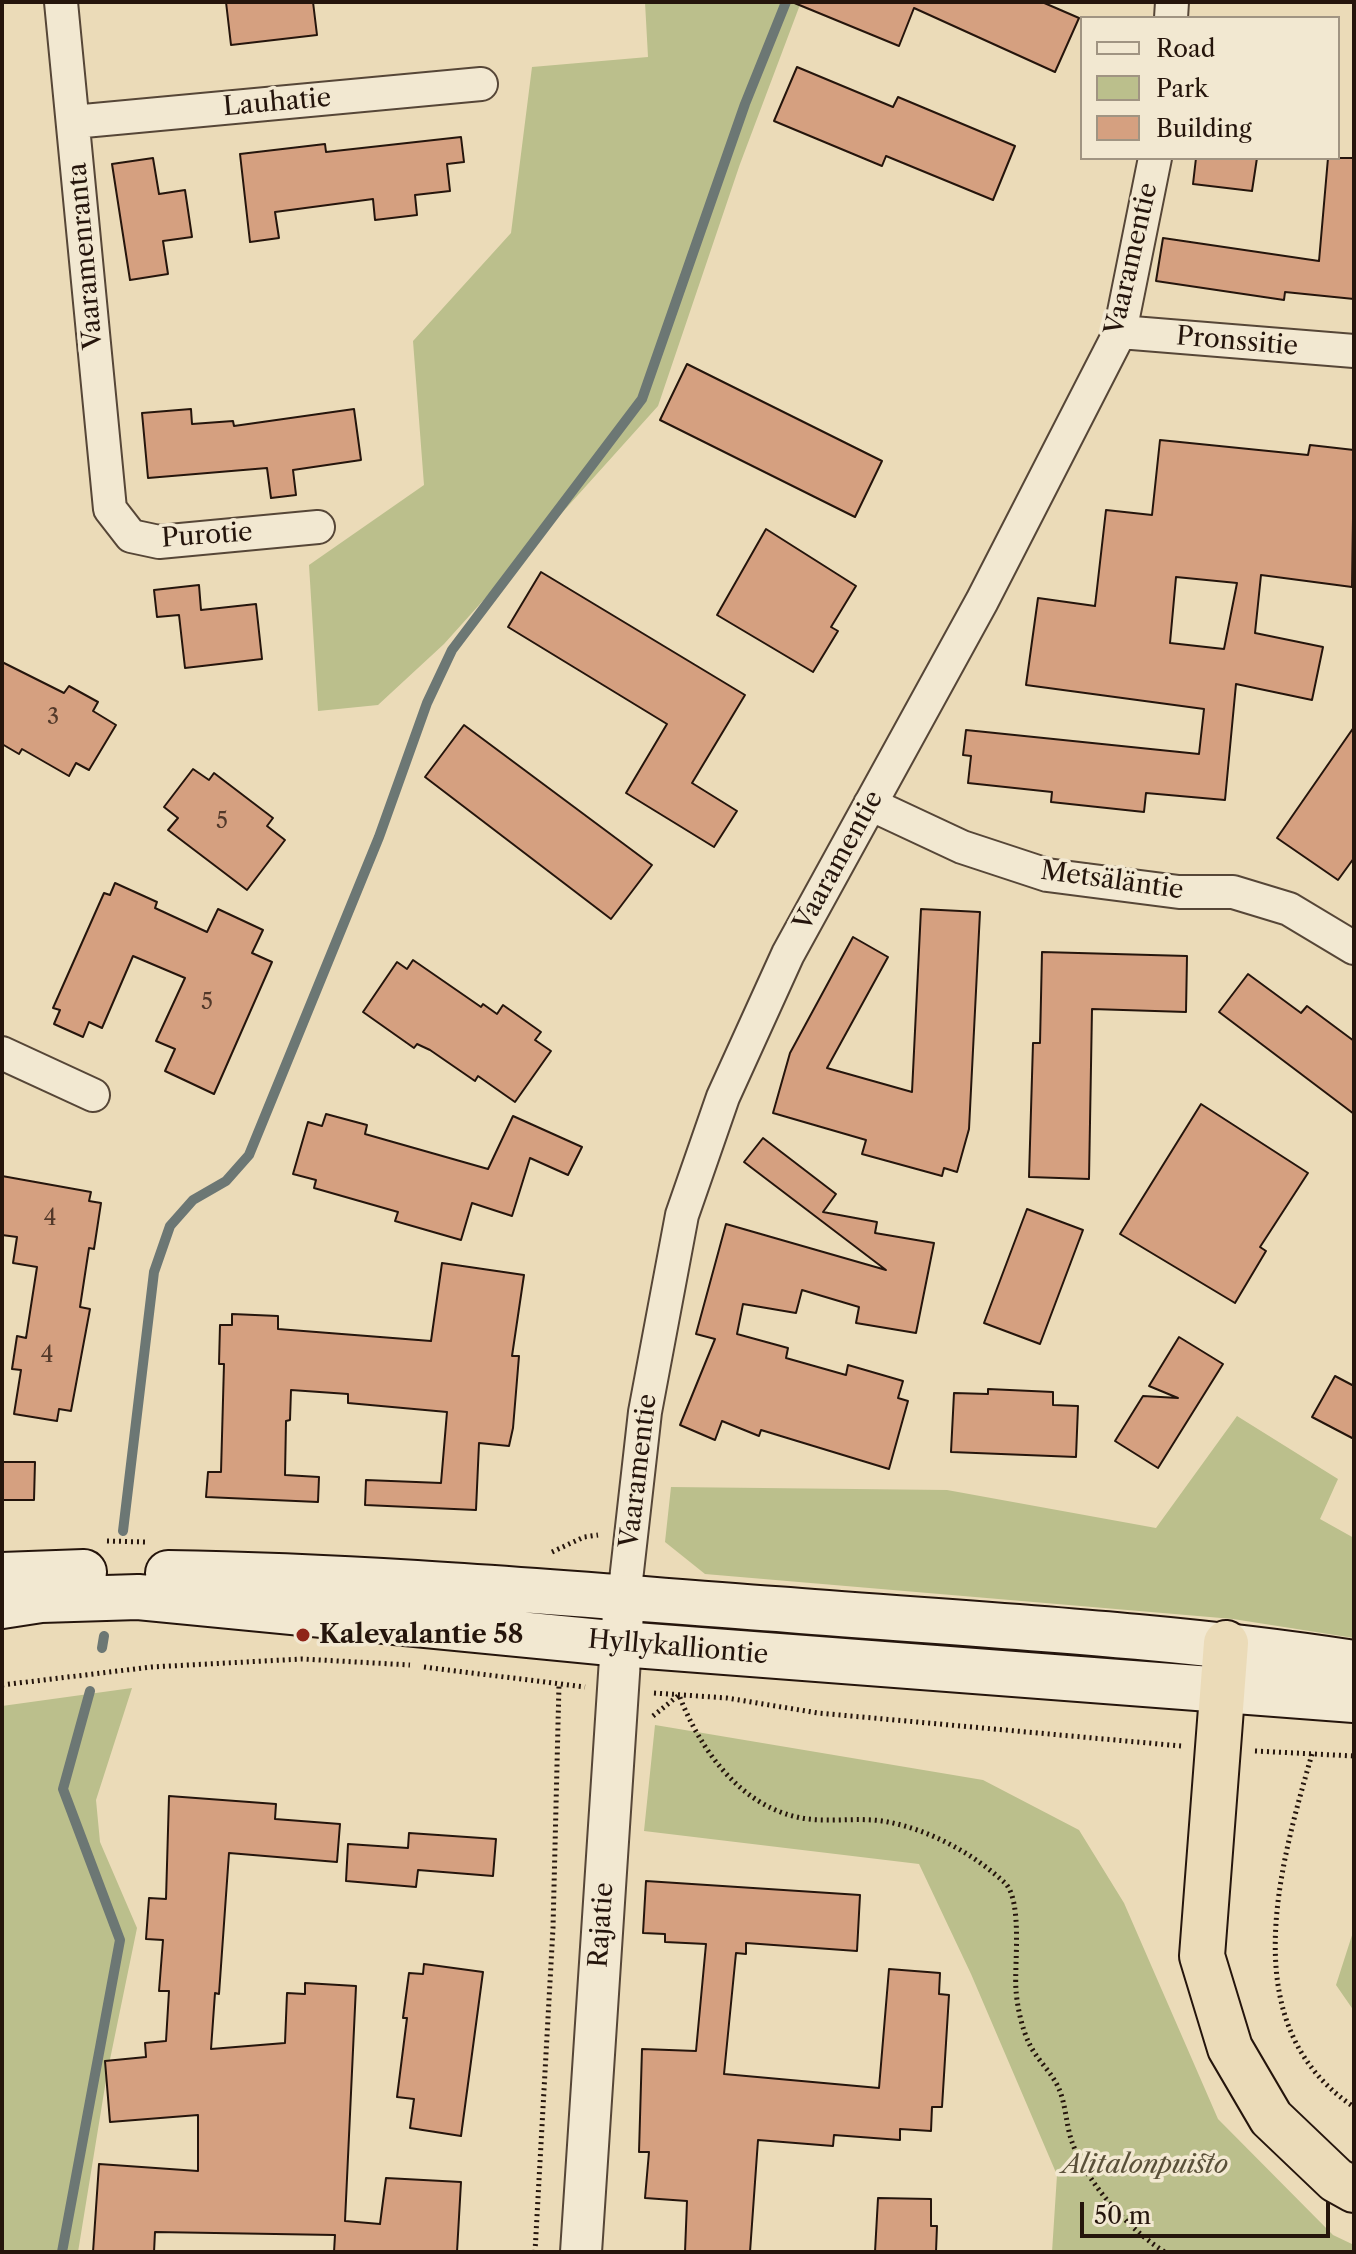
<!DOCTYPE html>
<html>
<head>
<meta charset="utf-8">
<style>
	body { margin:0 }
	#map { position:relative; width:1356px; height:2254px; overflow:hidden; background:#ebdbb8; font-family:"Libre Caslon Text",serif }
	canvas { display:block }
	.frame { position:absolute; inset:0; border:4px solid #25150c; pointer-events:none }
	.legend { position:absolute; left:1080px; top:16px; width:260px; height:144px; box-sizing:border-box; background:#f2e8d1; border:2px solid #a09482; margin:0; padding:10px 14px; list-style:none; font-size:24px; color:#25150c }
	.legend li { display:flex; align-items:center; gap:16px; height:40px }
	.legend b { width:40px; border:2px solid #a09482 }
	.scale { position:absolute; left:1080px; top:2202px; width:250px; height:36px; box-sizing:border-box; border:4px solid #25150c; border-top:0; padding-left:10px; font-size:24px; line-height:28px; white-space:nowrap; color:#25150c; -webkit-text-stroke:6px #f2e8d1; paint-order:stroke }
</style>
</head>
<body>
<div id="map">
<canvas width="1356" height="2254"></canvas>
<div class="frame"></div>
<ul class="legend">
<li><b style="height:10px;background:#f2e8d1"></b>Road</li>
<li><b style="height:22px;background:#bbbf8c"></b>Park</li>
<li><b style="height:22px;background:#d5a080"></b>Building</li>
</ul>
<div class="scale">50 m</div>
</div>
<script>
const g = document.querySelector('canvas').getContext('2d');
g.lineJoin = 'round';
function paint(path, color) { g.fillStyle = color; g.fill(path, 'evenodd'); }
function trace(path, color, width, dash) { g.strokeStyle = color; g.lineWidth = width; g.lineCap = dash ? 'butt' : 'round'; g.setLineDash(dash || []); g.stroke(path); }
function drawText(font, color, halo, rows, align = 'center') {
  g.font = font + ' "Libre Caslon Text",serif'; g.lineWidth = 7; g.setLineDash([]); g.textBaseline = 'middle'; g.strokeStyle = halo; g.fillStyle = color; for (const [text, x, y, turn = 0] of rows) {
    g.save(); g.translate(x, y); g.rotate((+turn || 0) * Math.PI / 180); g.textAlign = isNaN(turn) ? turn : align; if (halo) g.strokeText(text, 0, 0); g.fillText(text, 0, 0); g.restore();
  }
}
const green = new Path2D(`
	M 645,2 L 801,2 L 740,164 L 658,406 L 444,644 L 378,705 L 318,711 L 309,565 L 424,485 L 413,341 L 511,233 L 532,67 L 648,57 Z
	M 1237,1416 L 1338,1479 L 1320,1519 L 1354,1538 L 1354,1638 L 1233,1619 L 705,1574 L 665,1542 L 671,1487 L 947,1490 L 1156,1528 Z
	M 132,1688 L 96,1800 L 100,1842 L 137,1928 L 107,2074 L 78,2252 L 2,2252 L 2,1706 Z
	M 655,1725 L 983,1780 L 1079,1830 L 1124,1903 L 1218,2119 L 1333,2235 L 1354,2245 L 1354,2252 L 1052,2252 L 1057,2175 L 971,1974 L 919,1864 L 644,1831 Z
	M 1354,1929 L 1354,2011 L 1336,1985 Z`);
const stream = new Path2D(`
	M 123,1531 L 154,1272 L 170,1226 L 193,1200 L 226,1181 L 249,1155 L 379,837 L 427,703 L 452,650 L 642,399 L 745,104 L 786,2
	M 102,1648 L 104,1636
	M 62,2252 L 120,1940 L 63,1789 L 90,1691`);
const building = new Path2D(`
	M 226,2 L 313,2 L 317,35 L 231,45 Z
	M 792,2 L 1042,2 L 1079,18 L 1055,72 L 914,8 L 899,46 Z
	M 797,67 L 893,107 L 898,97 L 1015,146 L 993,200 L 886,156 L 882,166 L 774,121 Z
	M 461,137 L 464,162 L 447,164 L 450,191 L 415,195 L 417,215 L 375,220 L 373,199 L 275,212 L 279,238 L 250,242 L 240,154 L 325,144 L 326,152 Z
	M 153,158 L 159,194 L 185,190 L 192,237 L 163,241 L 168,274 L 130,280 L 112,164 Z
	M 1196,158 L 1257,158 L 1252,191 L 1193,184 Z
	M 1328,158 L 1354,158 L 1354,299 L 1285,292 L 1284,300 L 1156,281 L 1163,238 L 1319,261 Z
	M 687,364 L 882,461 L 855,517 L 660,420 Z
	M 191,409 L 192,424 L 233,421 L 234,426 L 354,409 L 361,460 L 293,470 L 296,495 L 271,498 L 267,468 L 148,478 L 142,413 Z
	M 1160,440 L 1308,455 L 1310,445 L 1354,450 L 1352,587 L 1261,575 L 1255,633 L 1323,647 L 1312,700 L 1236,684 L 1225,800 L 1146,793 L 1144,812 L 1051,802 L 1052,792 L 968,783 L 971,756 L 963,755 L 966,730 L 1199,754 L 1204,709 L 1026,685 L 1038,598 L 1095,606 L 1106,510 L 1152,515 ZM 1176,577 L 1237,583 L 1224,649 L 1170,643 Z
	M 766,529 L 856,586 L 831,627 L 838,631 L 813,672 L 717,615 Z
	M 541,572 L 745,695 L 692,783 L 737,811 L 714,847 L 626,793 L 667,724 L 508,627 Z
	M 199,585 L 201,610 L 256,604 L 262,659 L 185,668 L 179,615 L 157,617 L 154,590 Z
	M 2,662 L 64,693 L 69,686 L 98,702 L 93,711 L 116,725 L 89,770 L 76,763 L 69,776 L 22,749 L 19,754 L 2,744 Z
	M 464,725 L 652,865 L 611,919 L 425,777 Z
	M 1354,727 L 1354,858 L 1338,880 L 1277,838 Z
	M 193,769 L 209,780 L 214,773 L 273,818 L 267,826 L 285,840 L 247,890 L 168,830 L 178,818 L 164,807 Z
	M 115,883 L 157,902 L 155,908 L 207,932 L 218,909 L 263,930 L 252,953 L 272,962 L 214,1094 L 165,1071 L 175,1049 L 156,1041 L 185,978 L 133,956 L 102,1028 L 89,1022 L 83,1037 L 54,1024 L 60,1010 L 53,1008 L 104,893 L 110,895 Z
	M 921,909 L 980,912 L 969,1129 L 957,1172 L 944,1168 L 942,1176 L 862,1154 L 866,1140 L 773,1113 L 790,1053 L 853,937 L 888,957 L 827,1068 L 912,1092 Z
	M 1042,952 L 1187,956 L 1186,1012 L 1092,1009 L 1089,1179 L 1029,1177 L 1033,1043 L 1040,1043 Z
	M 413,960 L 481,1007 L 483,1004 L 497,1014 L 503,1005 L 541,1032 L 535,1040 L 551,1051 L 515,1102 L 478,1076 L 475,1081 L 430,1050 L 417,1044 L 414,1048 L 363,1012 L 397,962 L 407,969 Z
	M 1248,974 L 1301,1013 L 1307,1006 L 1354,1041 L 1354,1114 L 1219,1012 Z
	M 1201,1104 L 1308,1173 L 1260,1247 L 1266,1251 L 1235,1303 L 1120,1234 Z
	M 326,1114 L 367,1125 L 365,1134 L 488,1169 L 513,1116 L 582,1147 L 568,1175 L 530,1158 L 512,1216 L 472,1203 L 461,1240 L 395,1221 L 398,1212 L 314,1188 L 316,1180 L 293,1174 L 308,1122 L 322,1126 Z
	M 763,1138 L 836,1194 L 823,1212 L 877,1222 L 875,1233 L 934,1243 L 916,1333 L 856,1323 L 859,1307 L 802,1290 L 796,1313 L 743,1304 L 737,1334 L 788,1348 L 786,1358 L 846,1375 L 848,1365 L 903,1381 L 898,1398 L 908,1401 L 889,1469 L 761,1430 L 759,1436 L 722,1421 L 715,1440 L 680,1425 L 715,1339 L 696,1334 L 726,1224 L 886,1270 L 744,1162 Z
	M 2,1176 L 91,1192 L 89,1201 L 101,1203 L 94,1249 L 89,1248 L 80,1307 L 90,1309 L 71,1411 L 59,1409 L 57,1421 L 14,1414 L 21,1370 L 12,1369 L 17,1336 L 26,1338 L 37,1267 L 13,1263 L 17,1237 L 2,1235 Z
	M 1027,1209 L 1083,1230 L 1040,1344 L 984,1323 Z
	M 442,1263 L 524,1275 L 512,1356 L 519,1356 L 513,1428 L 509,1446 L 479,1443 L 476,1510 L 365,1505 L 366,1480 L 441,1483 L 447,1412 L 348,1403 L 348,1394 L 291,1390 L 290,1420 L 286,1421 L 285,1475 L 319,1477 L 318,1502 L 206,1497 L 208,1472 L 221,1472 L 224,1364 L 219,1364 L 220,1325 L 232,1325 L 232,1314 L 278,1316 L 278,1329 L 431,1341 Z
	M 1179,1337 L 1223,1364 L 1158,1468 L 1115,1441 L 1143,1396 L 1178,1398 L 1149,1386 Z
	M 1335,1376 L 1354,1386 L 1354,1439 L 1312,1417 Z
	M 988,1389 L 1053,1392 L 1053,1405 L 1078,1406 L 1076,1457 L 951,1452 L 954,1393 L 988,1394 Z
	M 2,1462 L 35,1462 L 34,1500 L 2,1500 Z
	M 169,1796 L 276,1804 L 275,1819 L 340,1824 L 337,1862 L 229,1853 L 219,1994 L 215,1993 L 211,2049 L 285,2043 L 287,1993 L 305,1994 L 305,1983 L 356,1986 L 345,2221 L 380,2224 L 386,2178 L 461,2182 L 457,2252 L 334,2252 L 335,2235 L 155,2232 L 154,2252 L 93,2252 L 99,2164 L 198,2171 L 198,2115 L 110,2122 L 105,2061 L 146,2057 L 145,2043 L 166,2041 L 169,1991 L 159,1991 L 163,1940 L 146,1939 L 149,1898 L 166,1899 Z
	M 409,1833 L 496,1839 L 493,1876 L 418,1870 L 416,1887 L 346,1881 L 348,1844 L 408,1848 Z
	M 646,1881 L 860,1895 L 857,1951 L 746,1943 L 746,1954 L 736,1953 L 724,2074 L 879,2088 L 889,1969 L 940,1973 L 939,1994 L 949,1995 L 942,2107 L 932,2107 L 931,2131 L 900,2129 L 900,2140 L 834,2135 L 833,2146 L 758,2140 L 750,2252 L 685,2252 L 687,2201 L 645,2198 L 649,2152 L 639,2152 L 642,2049 L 696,2051 L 706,1944 L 665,1942 L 665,1934 L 643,1933 Z
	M 424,1964 L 483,1972 L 461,2136 L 410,2128 L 414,2099 L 397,2097 L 407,2018 L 403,2018 L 409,1973 L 423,1974 Z
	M 878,2198 L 931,2199 L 931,2226 L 937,2226 L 936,2252 L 875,2252 Z`);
const path = new Path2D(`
	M 107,1541 L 145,1542
	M 552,1552 L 584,1537 L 598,1535
	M 424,1667 L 585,1687
	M 2,1685 L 151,1667 L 302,1659 L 410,1665
	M 654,1693 L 727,1698 L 818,1713 L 1181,1746
	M 653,1716 L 679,1695 C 699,1747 738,1804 797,1817 C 826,1824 858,1816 888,1822 C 930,1830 974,1854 1005,1883 C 1023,1901 1014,1966 1016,1990 C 1017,2006 1022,2029 1029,2043 C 1036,2059 1052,2072 1059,2089 C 1066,2105 1066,2125 1072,2142 C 1086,2182 1129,2230 1165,2252
	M 1255,1751 L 1354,1756
	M 1312,1754 C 1279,1869 1233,2026 1354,2107
	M 535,2252 L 553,1928 L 559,1684`);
const minor = new Path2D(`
	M 61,2 L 110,509 L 131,536 L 159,542 L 318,527
	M 1171,18 L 1172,2
	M 73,122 L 481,84
	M 1120,332 L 1354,351
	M 870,804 L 962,847 L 1047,875 L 1179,892 L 1233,892 L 1289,909 L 1354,948
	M 2,1053 L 93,1095
	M 624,1598 L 645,1412 L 682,1215 L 723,1097 L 788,954 L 982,601 L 1120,332 L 1155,158`);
const tertiary = new Path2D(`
	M 581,2252 L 624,1598`);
const secondary = new Path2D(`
	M 168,1573 C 376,1576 582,1595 789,1610 C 978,1625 1167,1634 1354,1663
	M 2,1575 L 84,1572
	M 2,1606 L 41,1600 L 138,1597 L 621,1644 L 1354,1700`);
const trunk = new Path2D(`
	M 1226,1643 L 1202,1956 L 1230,2048 L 1271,2118 L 1336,2180 L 1354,2190`);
const markers = [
	[303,1635,8,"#8f2418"]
];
const numberNames = [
	["3",53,718],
	["5",222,822],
	["5",207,1003],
	["4",50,1219],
	["4",47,1356]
];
const streetNames = [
	["Lauhatie",277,103,-5],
	["Vaaramenranta",86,256,-95],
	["Vaaramentie",1132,259,-77],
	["Pronssitie",1237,342,5],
	["Purotie",207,536,-4],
	["Vaaramentie",839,861,-61],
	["Metsäläntie",1112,881,8],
	["Vaaramentie",639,1471,-83],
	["Hyllykalliontie",678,1648,5],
	["Rajatie",602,1925,-86]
];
const poiNames = [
	["Kalevalantie 58",319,1635]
];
const parkNames = [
	["Alitalonpuisto",1145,2165]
];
paint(green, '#bbbf8c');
trace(stream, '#6c7774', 10);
paint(building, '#d5a080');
trace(building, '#25150c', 2);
trace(minor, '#564637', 36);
trace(tertiary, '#564637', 44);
trace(secondary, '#25150c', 48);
trace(trunk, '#25150c', 48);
trace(path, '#25150c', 5, [2, 4]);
trace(minor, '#f2e8d1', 32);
trace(tertiary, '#f2e8d1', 40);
trace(secondary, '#f2e8d1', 44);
trace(trunk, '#ebdbb8', 44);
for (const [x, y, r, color] of markers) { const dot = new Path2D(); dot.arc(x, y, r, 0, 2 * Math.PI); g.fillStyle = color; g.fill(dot); trace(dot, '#f2e8d1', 3); }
drawText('22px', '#513829', null, numberNames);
drawText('26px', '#25150c', '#f2e8d1', streetNames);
drawText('bold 26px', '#25150c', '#f2e8d1', poiNames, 'left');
drawText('italic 26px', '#5a5039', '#f2e8d1', parkNames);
</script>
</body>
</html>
